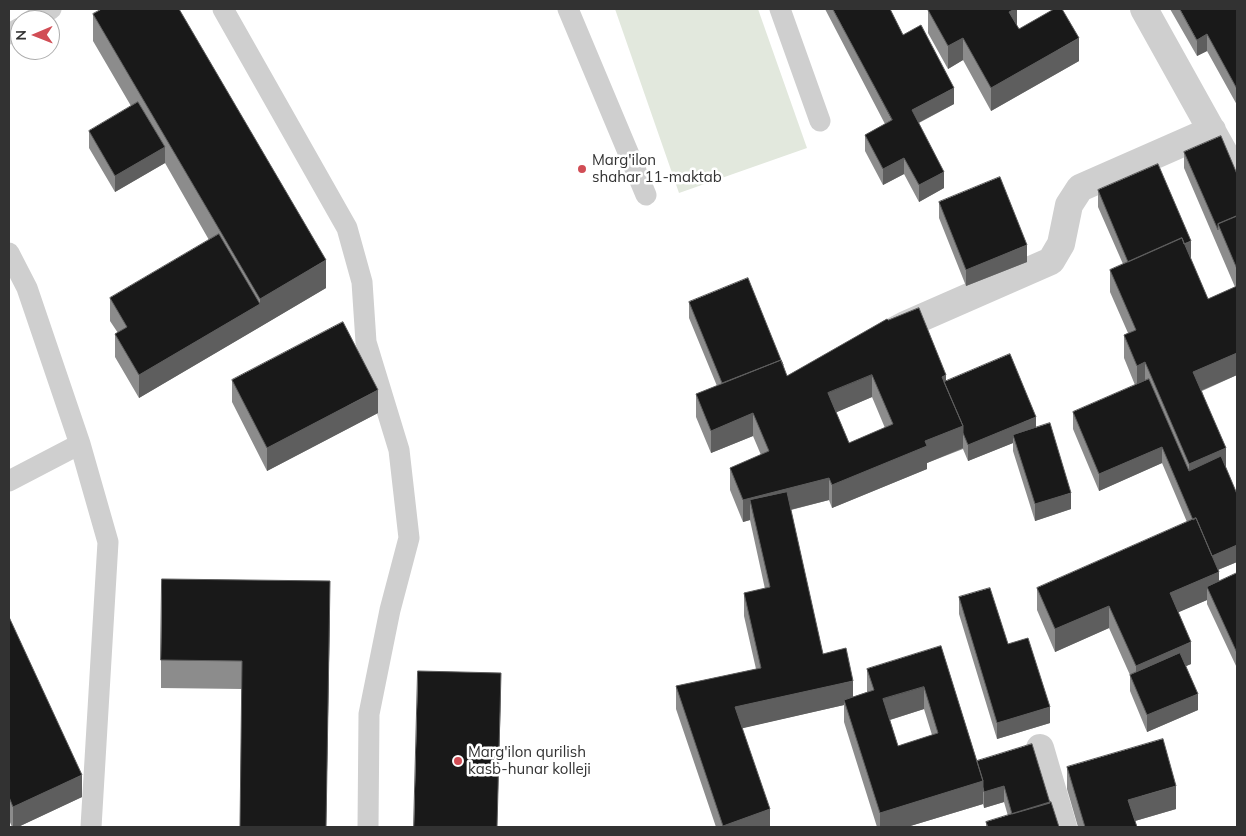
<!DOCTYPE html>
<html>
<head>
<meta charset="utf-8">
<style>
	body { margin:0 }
	#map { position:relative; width:1246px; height:836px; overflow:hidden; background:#fff; font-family:Mulish,sans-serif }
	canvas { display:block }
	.frame { position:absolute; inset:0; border:10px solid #323232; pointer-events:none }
	.north { position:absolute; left:10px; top:10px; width:50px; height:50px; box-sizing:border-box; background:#fff; border:1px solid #adadad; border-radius:50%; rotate:269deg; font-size:14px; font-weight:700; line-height:20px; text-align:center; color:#323232 }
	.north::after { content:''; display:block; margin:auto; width:18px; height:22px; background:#d14d55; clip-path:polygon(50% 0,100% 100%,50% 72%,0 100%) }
</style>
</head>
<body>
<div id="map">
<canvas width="1246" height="836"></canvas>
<div class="frame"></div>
<div class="north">N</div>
</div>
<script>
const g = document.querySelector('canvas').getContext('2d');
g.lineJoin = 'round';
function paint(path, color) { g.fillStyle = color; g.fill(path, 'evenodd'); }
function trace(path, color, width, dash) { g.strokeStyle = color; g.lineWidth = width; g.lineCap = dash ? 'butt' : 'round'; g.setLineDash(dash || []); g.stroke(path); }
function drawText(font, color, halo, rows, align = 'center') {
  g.font = font + ' Mulish,sans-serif'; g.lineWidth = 5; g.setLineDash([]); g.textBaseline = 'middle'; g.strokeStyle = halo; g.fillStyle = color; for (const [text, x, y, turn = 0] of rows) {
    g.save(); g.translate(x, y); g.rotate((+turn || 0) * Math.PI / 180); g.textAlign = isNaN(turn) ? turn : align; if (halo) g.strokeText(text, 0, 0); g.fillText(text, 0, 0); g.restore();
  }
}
const green = new Path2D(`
	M 615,9 L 758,9 L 807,148 L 679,193 Z`);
const lane = new Path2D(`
	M 223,9 L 347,228 L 362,282 L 366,342 L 399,450 L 409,538 L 390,610 L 369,714 L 368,827
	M 568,9 L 646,195
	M 780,9 L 820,121
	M 32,20 L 51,9
	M 9,34 L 20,28
	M 9,253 L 27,288 L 80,444 L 108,542 L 91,827
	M 9,481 L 80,444`);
const street = new Path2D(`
	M 1144,9 L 1237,176
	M 890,333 L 905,325 L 1051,261 L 1061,244 L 1069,205 L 1080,188 L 1212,130
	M 1040,748 L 1063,827`);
const wall = new Path2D(`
	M 825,9 L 890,9 L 903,35 L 954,104 L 919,123 L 944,188 L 919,202 L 904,174 L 883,185 L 865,151 L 865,135 L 885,124 Z
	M 1017,9 L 1017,26 L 1019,29 L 1079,61 L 991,111 L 963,60 L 948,69 L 928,33 L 928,10 Z
	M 1170,9 L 1237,9 L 1237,105 L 1207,51 L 1197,56 Z
	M 93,14 L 326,288 L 139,398 L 115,357 L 115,334 L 118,333 L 110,321 L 110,298 L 209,240 L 165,163 L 115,192 L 89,148 L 89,131 L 131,106 L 93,41 Z
	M 1184,152 L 1237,174 L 1237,375 L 1202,391 L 1226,469 L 1237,494 L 1237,562 L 1218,570 L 1219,581 L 1237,573 L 1237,685 L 1237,668 L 1207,604 L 1207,600 L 1178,612 L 1191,664 L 1186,666 L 1198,710 L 1147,732 L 1130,691 L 1130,675 L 1109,628 L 1055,652 L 1037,610 L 1037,588 L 1187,522 L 1162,463 L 1099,491 L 1073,429 L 1073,412 L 1135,385 L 1124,358 L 1124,335 L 1128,333 L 1110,292 L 1110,270 L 1123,264 L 1098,207 L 1098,190 L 1191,257 L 1190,258 L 1208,299 L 1235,287 L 1184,168 Z
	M 939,202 L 1027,262 L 966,286 L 939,218 Z
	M 689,302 L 783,367 L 787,376 L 888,320 L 946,381 L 1036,428 L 1071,509 L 1035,521 L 1013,451 L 1013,443 L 968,461 L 963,449 L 927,463 L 927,469 L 832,508 L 829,500 L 791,510 L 823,654 L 853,697 L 867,692 L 867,669 L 941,646 L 977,761 L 1050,803 L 1059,827 L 986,827 L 986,822 L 1008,816 L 1004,802 L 984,808 L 983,804 L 907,827 L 877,827 L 844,722 L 844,705 L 742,728 L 770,827 L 716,827 L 676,709 L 676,686 L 756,669 L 744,616 L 744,593 L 765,589 L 750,520 L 743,522 L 730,490 L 730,468 L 761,455 L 753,436 L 711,453 L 696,417 L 696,394 L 717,386 L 689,318 ZM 872,397 L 885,428 L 849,443 L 836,412 ZM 924,709 L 932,735 L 898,746 L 890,720 Z
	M 232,380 L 378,413 L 267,471 L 232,402 Z
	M 959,597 L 1008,644 L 1050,723 L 997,739 L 959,614 Z
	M 330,608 L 326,827 L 240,827 L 242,689 L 161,688 L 161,660 Z
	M 9,617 L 82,797 L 18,827 L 12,827 L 9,820 Z
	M 1067,767 L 1176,809 L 1135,821 L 1137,827 L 1078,827 L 1067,789 Z`);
const shadedWall = new Path2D(`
	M 1015,9 L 1017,9 L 1017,30 L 1009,12 Z
	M 1207,34 L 1207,51 L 1197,56 L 1197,40 Z
	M 963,38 L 963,60 L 948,69 L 948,46 Z
	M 1079,38 L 1079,61 L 991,111 L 991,88 Z
	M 954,88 L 954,104 L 912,126 L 912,110 Z
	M 165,147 L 165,163 L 115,192 L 115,176 Z
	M 904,158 L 904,174 L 883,185 L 883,169 Z
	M 944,172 L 944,188 L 919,202 L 919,185 Z
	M 1191,241 L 1191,257 L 1131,284 L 1131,267 Z
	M 1027,245 L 1027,262 L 966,286 L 966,270 Z
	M 326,260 L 326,288 L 260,327 L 260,299 Z
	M 260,304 L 260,327 L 139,398 L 139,375 Z
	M 1237,353 L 1237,375 L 1193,394 L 1193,372 Z
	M 1145,362 L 1145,385 L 1137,389 L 1137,366 Z
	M 872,375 L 872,397 L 828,416 L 828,393 Z
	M 946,375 L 946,393 L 942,377 Z
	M 378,390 L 378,413 L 267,471 L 267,448 Z
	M 753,413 L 753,436 L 711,453 L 711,431 Z
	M 1036,417 L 1036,433 L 1013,435 L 1013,443 L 968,461 L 968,445 Z
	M 963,426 L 963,448 L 927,463 L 927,469 L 832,508 L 832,485 L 925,441 Z
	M 1162,447 L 1162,463 L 1099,491 L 1099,474 Z
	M 1226,448 L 1226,471 L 1189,487 L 1189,464 Z
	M 829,478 L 829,500 L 754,519 L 750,500 L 750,520 L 743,522 L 743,500 Z
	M 1071,493 L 1071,509 L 1035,521 L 1035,504 Z
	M 1237,545 L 1237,562 L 1210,573 L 1210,557 Z
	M 1219,572 L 1219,595 L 1207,587 L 1207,600 L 1170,616 L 1170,593 Z
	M 330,581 L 330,608 L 326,827 Z
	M 1109,606 L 1109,628 L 1055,652 L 1055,629 Z
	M 1191,642 L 1191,664 L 1136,688 L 1136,666 Z
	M 501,673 L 501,695 L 497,827 Z
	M 853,681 L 853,703 L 844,700 L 844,705 L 735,730 L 735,707 Z
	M 924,687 L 924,709 L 883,722 L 883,699 Z
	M 1198,694 L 1198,710 L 1147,732 L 1147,715 Z
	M 1050,707 L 1050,723 L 997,739 L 997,723 Z
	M 82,775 L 82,797 L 18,827 L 13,827 L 13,807 Z
	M 983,781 L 983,804 L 907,827 L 880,827 L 880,813 Z
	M 1004,786 L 1004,802 L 984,808 L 984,792 Z
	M 1176,786 L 1176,809 L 1128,823 L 1128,800 Z
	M 770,809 L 770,827 L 723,827 L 723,826 Z`);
const building = new Path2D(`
	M 102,9 L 179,9 L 326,260 L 260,299 L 93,14 Z
	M 833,9 L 890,9 L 903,35 L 921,25 L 954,88 L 912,110 L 944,172 L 919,185 L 904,158 L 883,169 L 865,135 L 892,120 Z
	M 930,9 L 1015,9 L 1009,12 L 1019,29 L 1054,9 L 1062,9 L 1079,38 L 991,88 L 963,38 L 948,46 L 928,10 Z
	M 1180,9 L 1237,9 L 1237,89 L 1207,34 L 1197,40 Z
	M 138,102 L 165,147 L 115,176 L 89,131 Z
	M 1221,136 L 1237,174 L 1237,216 L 1218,224 L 1218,230 L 1184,152 Z
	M 1158,164 L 1191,241 L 1184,244 L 1182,238 L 1128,262 L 1098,190 Z
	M 1000,177 L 1027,245 L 966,270 L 939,202 Z
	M 1237,216 L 1237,269 L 1218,224 Z
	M 219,234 L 260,304 L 139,375 L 115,334 L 127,327 L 110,298 Z
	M 1182,238 L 1208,299 L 1237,286 L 1237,353 L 1193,372 L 1226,448 L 1189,464 L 1145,362 L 1137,366 L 1124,335 L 1136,330 L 1110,270 Z
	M 748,278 L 783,365 L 781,360 L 722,383 L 689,302 Z
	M 919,308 L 946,375 L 942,377 L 963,426 L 925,441 L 927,446 L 832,485 L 829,478 L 743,500 L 730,468 L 769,451 L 753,413 L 711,431 L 696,394 L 781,360 L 787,376 L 887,319 L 888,320 ZM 872,375 L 893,424 L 849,443 L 828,393 Z
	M 343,322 L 378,390 L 267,448 L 232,380 Z
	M 1010,354 L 1036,417 L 968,445 L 963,433 L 963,426 L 944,382 Z
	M 1149,379 L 1189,471 L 1221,456 L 1237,494 L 1237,545 L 1212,556 L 1196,518 L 1193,520 L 1162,447 L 1099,474 L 1073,412 Z
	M 1050,423 L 1071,493 L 1035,504 L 1013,435 Z
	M 787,492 L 823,654 L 846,648 L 853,681 L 735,707 L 770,809 L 723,826 L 676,686 L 761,668 L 744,593 L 770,587 L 750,500 Z
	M 1196,518 L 1219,572 L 1170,593 L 1191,642 L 1136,666 L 1109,606 L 1055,629 L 1037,588 Z
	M 1237,573 L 1237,653 L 1207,587 Z
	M 162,579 L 330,581 L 326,827 L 240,827 L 242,661 L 161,660 Z
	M 990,588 L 1008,644 L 1028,638 L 1050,707 L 997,723 L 959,597 Z
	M 9,617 L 82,775 L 13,807 L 9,797 Z
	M 941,646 L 983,781 L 880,813 L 844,700 L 874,690 L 867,669 ZM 924,687 L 938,733 L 898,746 L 883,699 Z
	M 1180,653 L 1198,694 L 1147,715 L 1130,675 Z
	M 418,671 L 501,673 L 497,827 L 414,827 Z
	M 1163,739 L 1176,786 L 1128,800 L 1137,827 L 1085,827 L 1067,767 Z
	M 1032,744 L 1050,803 L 1012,814 L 1004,786 L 984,792 L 983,787 L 983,781 L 977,761 Z
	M 1051,802 L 1059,827 L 988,827 L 986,822 Z`);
const markers = [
	[582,169,5,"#d14d55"],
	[458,761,5,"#d14d55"]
];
const poiNames = [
	["Marg'ilon",592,160],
	["shahar 11-maktab",592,177],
	["Marg'ilon qurilish",468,752],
	["kasb-hunar kolleji",468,769]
];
paint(green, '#e2e8dd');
trace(lane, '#cfcfcf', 21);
trace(street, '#cfcfcf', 28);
paint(wall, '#8c8c8c');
paint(shadedWall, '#5e5e5e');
paint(building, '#191919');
trace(building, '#5e5e5e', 1);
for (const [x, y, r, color] of markers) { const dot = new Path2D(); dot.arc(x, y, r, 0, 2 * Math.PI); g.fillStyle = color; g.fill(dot); trace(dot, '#fff', 2); }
drawText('15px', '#323232', '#fff', poiNames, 'left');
</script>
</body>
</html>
